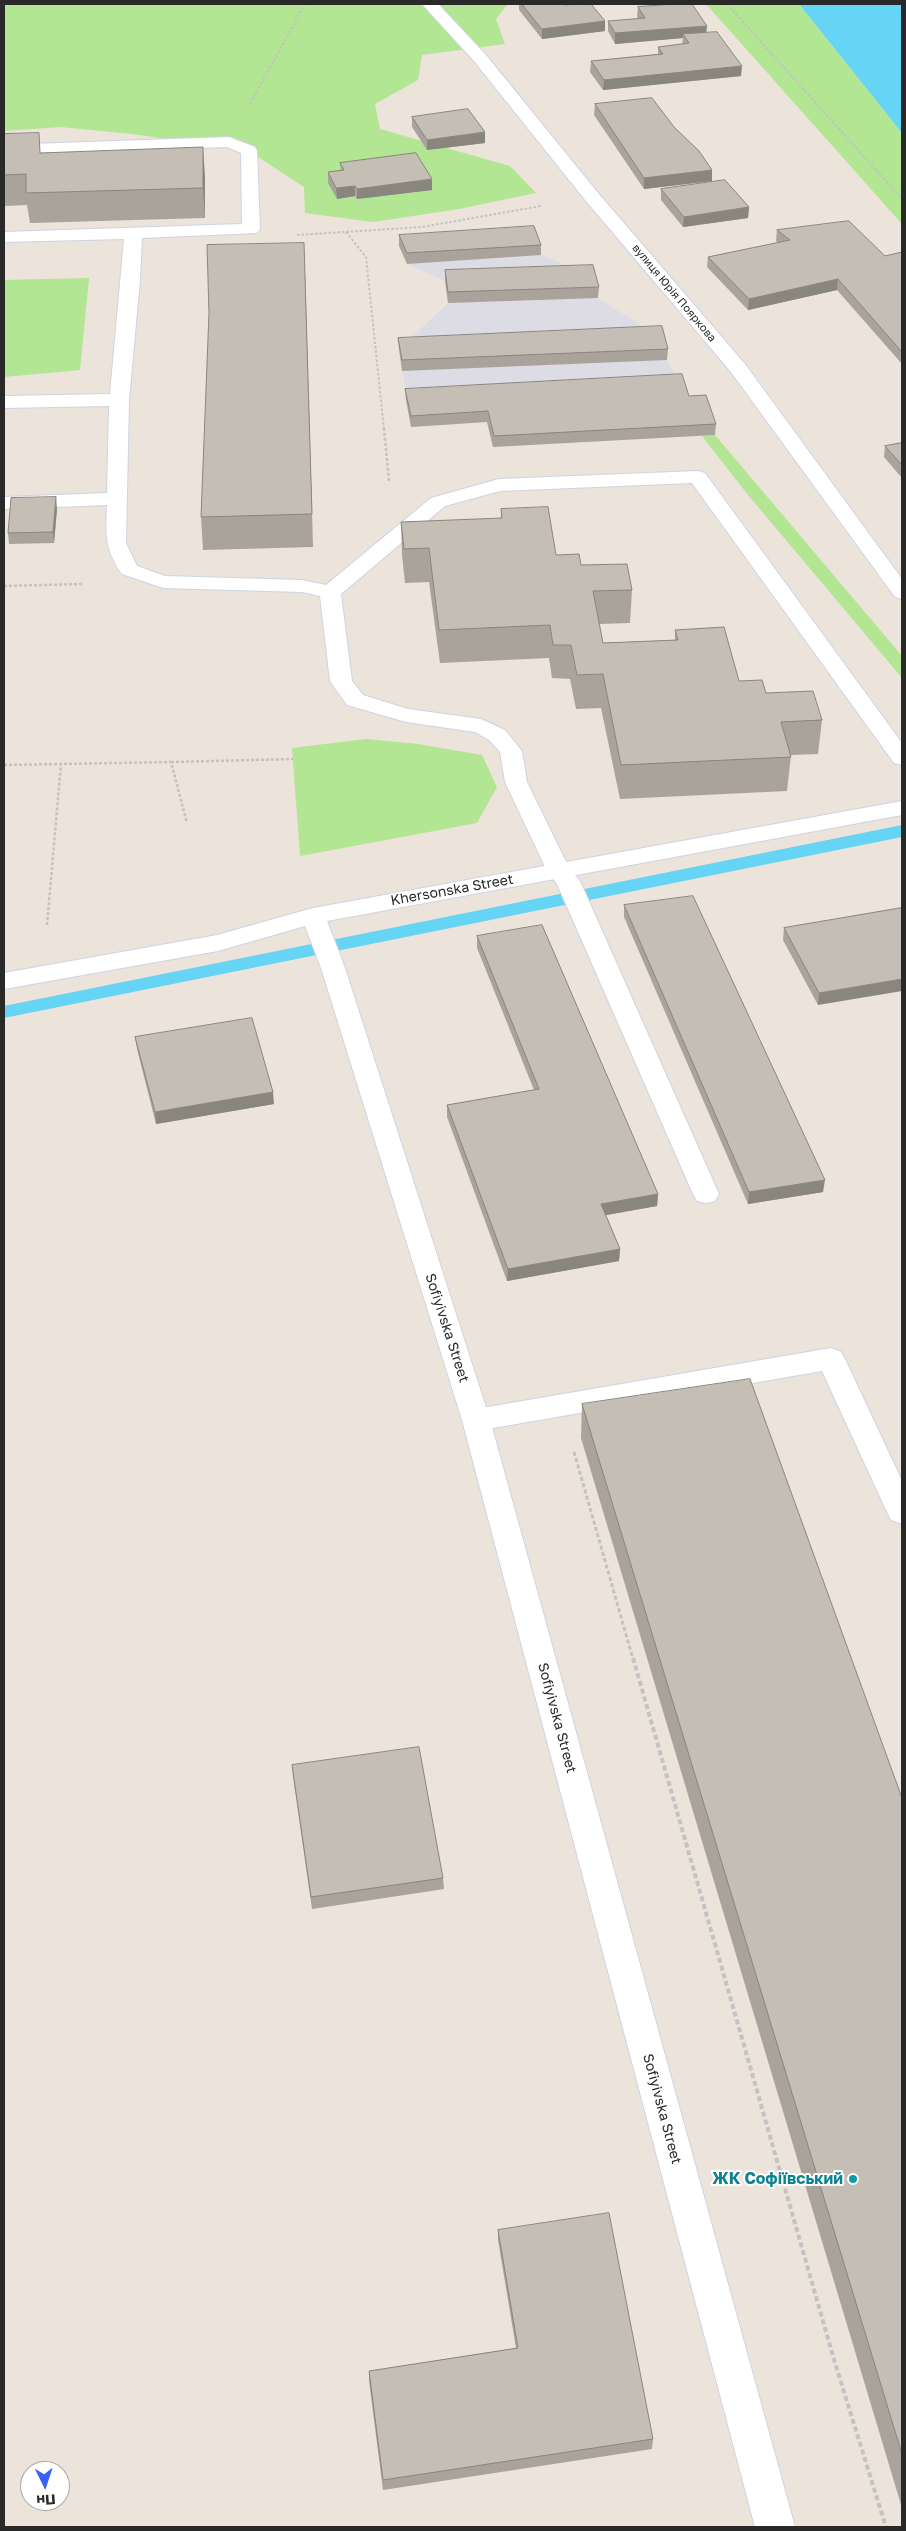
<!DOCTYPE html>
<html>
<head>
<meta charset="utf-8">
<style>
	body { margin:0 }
	#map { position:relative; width:906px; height:2531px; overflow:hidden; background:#ece3da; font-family:"Golos Text",sans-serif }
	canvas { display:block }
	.frame { position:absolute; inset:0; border:5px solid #292929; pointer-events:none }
	.north { position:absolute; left:20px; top:2461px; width:50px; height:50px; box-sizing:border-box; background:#fff; border:1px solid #a9a9a9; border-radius:50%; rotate:176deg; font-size:14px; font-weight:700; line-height:20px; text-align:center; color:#292929 }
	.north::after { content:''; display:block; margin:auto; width:18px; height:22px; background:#3461ff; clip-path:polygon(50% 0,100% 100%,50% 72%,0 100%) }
</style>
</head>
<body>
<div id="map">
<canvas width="906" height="2531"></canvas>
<div class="frame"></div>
<div class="north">Пн</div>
</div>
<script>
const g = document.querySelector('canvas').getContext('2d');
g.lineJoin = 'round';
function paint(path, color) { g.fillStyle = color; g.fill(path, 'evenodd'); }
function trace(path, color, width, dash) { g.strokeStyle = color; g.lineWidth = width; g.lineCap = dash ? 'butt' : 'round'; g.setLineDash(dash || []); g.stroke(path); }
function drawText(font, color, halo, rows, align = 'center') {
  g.font = font + ' "Golos Text",sans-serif'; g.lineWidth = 4; g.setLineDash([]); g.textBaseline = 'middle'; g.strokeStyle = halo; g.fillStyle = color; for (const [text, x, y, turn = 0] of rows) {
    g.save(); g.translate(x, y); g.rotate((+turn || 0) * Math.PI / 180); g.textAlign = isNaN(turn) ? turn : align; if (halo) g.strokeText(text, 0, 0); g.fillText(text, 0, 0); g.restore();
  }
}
const industrial = new Path2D(`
	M 534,236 L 541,255 L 593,276 L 598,298 L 661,338 L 667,360 L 681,386 L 688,407 L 705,406 L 715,435 L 493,447 L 487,422 L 411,427 L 399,349 L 448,303 L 445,281 L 407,264 L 399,246 Z`);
const green = new Path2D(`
	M 4,4 L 508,4 L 496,19 L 505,44 L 422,55 L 418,80 L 375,104 L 380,129 L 510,166 L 536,193 L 459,209 L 373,222 L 305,213 L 304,187 L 249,151 L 132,134 L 61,127 L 4,131 Z
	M 706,4 L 799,4 L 902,133 L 902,224 Z
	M 89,278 L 80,370 L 4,377 L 4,280 Z
	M 715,435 L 902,656 L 902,678 L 748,495 L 702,436 Z
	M 366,739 L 418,744 L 482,755 L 497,787 L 477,823 L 300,856 L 292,748 Z`);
const water = new Path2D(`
	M 799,4 L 902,4 L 902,133 Z`);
const stream = new Path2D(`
	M 902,825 L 902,837 L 4,1018 L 4,1006 Z`);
const pathFar3 = new Path2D(`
	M 727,4 L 902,199
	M 250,104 L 305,4
	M 346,232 L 366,257 L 384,429
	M 297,235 L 422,227 L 541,206`);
const pathFar2 = new Path2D(`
	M 384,428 L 389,481
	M 4,586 L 82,584
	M 171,762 L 293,759
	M 4,765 L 171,762 L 187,823
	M 47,925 L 61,764`);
const pathFar1 = new Path2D(`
	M 574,1452 L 633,1659`);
const path = new Path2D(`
	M 633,1658 L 835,2363 L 886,2527`);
const lane = new Path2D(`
	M 229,137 L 255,147 L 257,151 L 260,229 L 257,233 L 142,238 L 140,280 L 129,400 L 126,543 L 137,566 L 165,576 L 302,580 L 326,585 L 431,498 L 499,479 L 698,471 L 705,473 L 902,743 L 902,765 L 894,763 L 692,483 L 500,491 L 445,506 L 341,594 L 352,681 L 363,695 L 408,709 L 481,719 L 505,730 L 522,751 L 527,782 L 569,868 L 580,881 L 719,1194 L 715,1201 L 706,1203 L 697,1201 L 693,1194 L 557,884 L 547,871 L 505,782 L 500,752 L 489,740 L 475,732 L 406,722 L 347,705 L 330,681 L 320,596 L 302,592 L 163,588 L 122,574 C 104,549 106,534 107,505 L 4,509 L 4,497 L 107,493 L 109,406 L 4,408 L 4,396 L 110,394 L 124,239 L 4,242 L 4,232 L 242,224 L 241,153 L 227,147 L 4,155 L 4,145 Z
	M 831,1348 L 841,1352 L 845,1359 L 902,1481 L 902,1524 L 891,1520 L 887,1512 L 822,1371 L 476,1431 L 466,1428 L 462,1420 L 466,1412 L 476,1409 Z`);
const street = new Path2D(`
	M 422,4 L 438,4 L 486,55 L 598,193 L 745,364 L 902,579 L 902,599 L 895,597 L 731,372 L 586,201 L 474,61 Z
	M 902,801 L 902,815 L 327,921 L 345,968 L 490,1420 L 795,2527 L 755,2527 L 462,1420 L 321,968 L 305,926 L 218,951 L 4,989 L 4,973 L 217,935 L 313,908 Z`);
const wall = new Path2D(`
	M 519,4 L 564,4 L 565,5 L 605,21 L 605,31 L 542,39 L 519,10 Z
	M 638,7 L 706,32 L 741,76 L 603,90 L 590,72 L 591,61 L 658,54 L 658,47 L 682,44 L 683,38 L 615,44 L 608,31 L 608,21 L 639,19 L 637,17 Z
	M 595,104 L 712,181 L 644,189 L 594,115 Z
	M 412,117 L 485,143 L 427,150 L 412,127 Z
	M 4,134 L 41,153 L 205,177 L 205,218 L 30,223 L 27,205 L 4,206 Z
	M 340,163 L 432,179 L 432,190 L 357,199 L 355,196 L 337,199 L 328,183 L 328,172 L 341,171 Z
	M 661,189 L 749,207 L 748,218 L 683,227 L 661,200 Z
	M 777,230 L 885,256 L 902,252 L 902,364 L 837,290 L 748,310 L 707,267 L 708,257 L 778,243 L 776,241 Z
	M 399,235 L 541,245 L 541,255 L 407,264 L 399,246 Z
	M 445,270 L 599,287 L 598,298 L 448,303 L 445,281 Z
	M 305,274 L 313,547 L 203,550 L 201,517 Z
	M 398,338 L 668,349 L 667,360 L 402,371 L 399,349 Z
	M 405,389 L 689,396 L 716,424 L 715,435 L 493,447 L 487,422 L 411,427 L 406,400 Z
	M 902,443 L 902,478 L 884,457 L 885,446 Z
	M 57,509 L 54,543 L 9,544 L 8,533 Z
	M 501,509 L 556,555 L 581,565 L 632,590 L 630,623 L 599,624 L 603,643 L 675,640 L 675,630 L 739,681 L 766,693 L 822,720 L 818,754 L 791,755 L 787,791 L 620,799 L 601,708 L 576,709 L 570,679 L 552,678 L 549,658 L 440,663 L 429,582 L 405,583 L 402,555 L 401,522 L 501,519 Z
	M 624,905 L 823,1192 L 748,1204 L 624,917 Z
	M 902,908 L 818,1005 L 783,940 L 784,928 Z
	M 477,936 L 658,1194 L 657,1206 L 606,1215 L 620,1249 L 619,1261 L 507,1281 L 447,1117 L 447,1105 L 534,1090 L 477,948 Z
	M 135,1037 L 274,1104 L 156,1124 L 137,1049 Z
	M 582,1404 L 902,1798 L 902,2508 L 581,1438 Z
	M 292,1765 L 443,1878 L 444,1889 L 312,1909 L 293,1776 Z
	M 498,2230 L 653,2439 L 652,2449 L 383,2490 L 369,2381 L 369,2371 L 516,2348 L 498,2240 Z`);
const shadedWall = new Path2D(`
	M 605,21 L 605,31 L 542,39 L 542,29 Z
	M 707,26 L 706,36 L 683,34 L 683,38 L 615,44 L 615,33 Z
	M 742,66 L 741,76 L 603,90 L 604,80 Z
	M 485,132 L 485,143 L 427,150 L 427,140 Z
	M 203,147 L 205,177 L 205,218 L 203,188 Z
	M 712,170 L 712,181 L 644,189 L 644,178 Z
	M 432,179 L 432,190 L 357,199 L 357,189 Z
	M 355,186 L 355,196 L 337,199 L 336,188 Z
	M 749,207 L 748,218 L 683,227 L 684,217 Z
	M 304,243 L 305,274 L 313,547 L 312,514 Z
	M 838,279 L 837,290 L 748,310 L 749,299 Z
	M 56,497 L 57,509 L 54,543 L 53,532 Z
	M 902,979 L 902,991 L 818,1005 L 819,993 Z
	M 273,1092 L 274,1104 L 156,1124 L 155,1112 Z
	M 825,1180 L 823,1192 L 748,1204 L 749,1192 Z
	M 658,1194 L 657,1206 L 601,1216 L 601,1204 Z
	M 620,1249 L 619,1261 L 507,1281 L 508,1269 Z`);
const building = new Path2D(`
	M 522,4 L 564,4 L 565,5 L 577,4 L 591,4 L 605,21 L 542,29 Z
	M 675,4 L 692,4 L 707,26 L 615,33 L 608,21 L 645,18 L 638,7 Z
	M 717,32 L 742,66 L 604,80 L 591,61 L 663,54 L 658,47 L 689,43 L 683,34 Z
	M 652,98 L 674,127 L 699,151 L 712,170 L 644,178 L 595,104 Z
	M 468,109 L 485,132 L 427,140 L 412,117 Z
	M 39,133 L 40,153 L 203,147 L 203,188 L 26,193 L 26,174 L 4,175 L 4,134 Z
	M 416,153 L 432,179 L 357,189 L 355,186 L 336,188 L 328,172 L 344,170 L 340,163 Z
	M 725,180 L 749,207 L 684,217 L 661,189 Z
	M 849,221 L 885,256 L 902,252 L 902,352 L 838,279 L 749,299 L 708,257 L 790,240 L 777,230 Z
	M 534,226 L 541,245 L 407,253 L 399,235 Z
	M 304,243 L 312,514 L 201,517 L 209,313 L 207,245 Z
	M 593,265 L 599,287 L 448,292 L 445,270 Z
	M 662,326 L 668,349 L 402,360 L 398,338 Z
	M 682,374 L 689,396 L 706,395 L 716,424 L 494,436 L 488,411 L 411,416 L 405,389 Z
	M 902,443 L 902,465 L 885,446 Z
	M 56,497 L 53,532 L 8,533 L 11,498 Z
	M 548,507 L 556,555 L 579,554 L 581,565 L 627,564 L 632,590 L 593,591 L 603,643 L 678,640 L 675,630 L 724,627 L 739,681 L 762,680 L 766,693 L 813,691 L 822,720 L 781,722 L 791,757 L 621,765 L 603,674 L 577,675 L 571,645 L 553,645 L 550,625 L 439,630 L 429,548 L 404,549 L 401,522 L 502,518 L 501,509 Z
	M 693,896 L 825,1180 L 749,1192 L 624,905 Z
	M 902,908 L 902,979 L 819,993 L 784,928 Z
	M 542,925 L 658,1194 L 601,1204 L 620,1249 L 508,1269 L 447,1105 L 539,1089 L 477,936 Z
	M 252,1018 L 273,1092 L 155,1112 L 135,1037 Z
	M 750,1379 L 902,1798 L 902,2454 L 582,1404 Z
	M 419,1747 L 443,1878 L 311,1897 L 292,1765 Z
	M 609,2213 L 653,2439 L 383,2480 L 369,2371 L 518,2348 L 498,2230 Z`);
const markers = [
	[853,2179,5,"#0f9aa8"]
];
const farStreetnames = [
	["вулиця Юрія Пояркова",674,293,50]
];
const streetNames = [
	["Khersonska Street",452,890,-10],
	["Sofiyivska Street",447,1328,72],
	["Sofiyivska Street",557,1718,75],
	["Sofiyivska Street",662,2109,75]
];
const nearCulturenames = [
	["ЖК Софіївський",843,2179]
];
paint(industrial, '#dddbe4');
paint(green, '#b2e693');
paint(water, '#66d4f5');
paint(stream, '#66d4f5');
trace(lane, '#cfd3e3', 2);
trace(street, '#cfd3e3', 2);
trace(pathFar3, '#c3c3c3', 2, [2.5, 2]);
trace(pathFar2, '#c3c3c3', 2.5, [3, 2]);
trace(pathFar1, '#c3c3c3', 3, [4, 2.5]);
trace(path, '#c3c3c3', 4, [5, 3]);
paint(lane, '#fff');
paint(street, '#fff');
paint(wall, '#a9a39c');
paint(shadedWall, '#89857f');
paint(building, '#c4beb5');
trace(building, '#89857f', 1);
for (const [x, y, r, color] of markers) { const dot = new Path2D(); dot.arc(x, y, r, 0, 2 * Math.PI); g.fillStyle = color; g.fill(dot); trace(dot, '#fff', 2); }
drawText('11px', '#292929', '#fff', farStreetnames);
drawText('14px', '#292929', '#fff', streetNames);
drawText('bold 16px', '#0d838f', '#fff', nearCulturenames, 'right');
</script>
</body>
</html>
